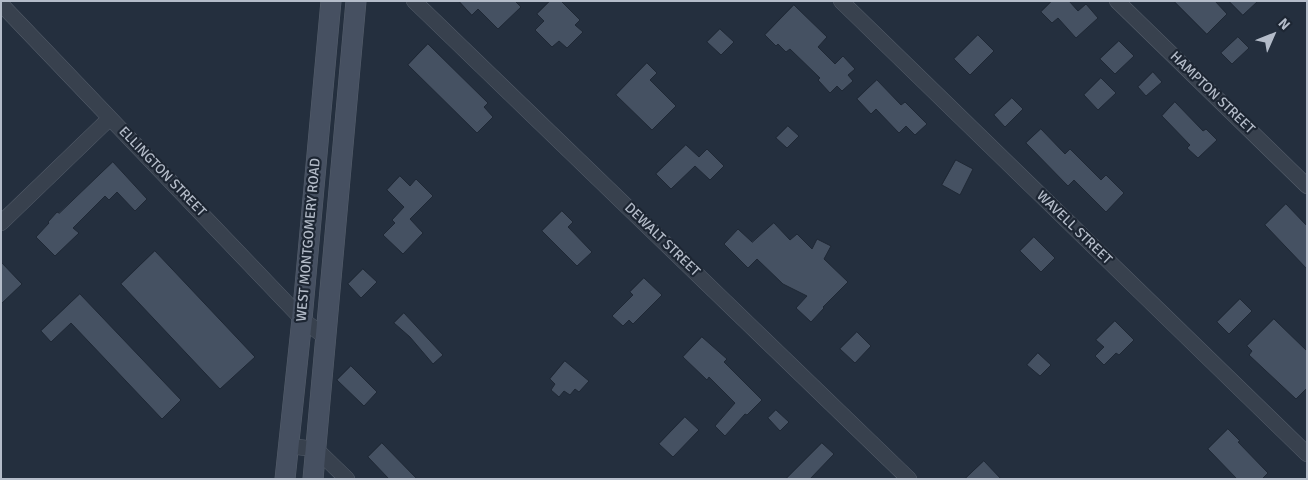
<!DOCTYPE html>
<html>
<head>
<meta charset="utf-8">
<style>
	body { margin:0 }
	#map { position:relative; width:1308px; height:480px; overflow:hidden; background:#242f3e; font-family:Signika,sans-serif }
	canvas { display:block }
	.frame { position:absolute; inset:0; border:2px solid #b4bcc9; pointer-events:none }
	.north { position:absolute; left:1248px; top:10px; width:50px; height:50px; -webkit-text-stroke:4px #1d2633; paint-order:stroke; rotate:46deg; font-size:14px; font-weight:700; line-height:20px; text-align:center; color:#b4bcc9 }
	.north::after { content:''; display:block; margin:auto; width:18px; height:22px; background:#b4bcc9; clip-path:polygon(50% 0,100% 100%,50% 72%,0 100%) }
</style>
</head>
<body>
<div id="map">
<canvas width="1308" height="480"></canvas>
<div class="frame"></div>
<div class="north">N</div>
</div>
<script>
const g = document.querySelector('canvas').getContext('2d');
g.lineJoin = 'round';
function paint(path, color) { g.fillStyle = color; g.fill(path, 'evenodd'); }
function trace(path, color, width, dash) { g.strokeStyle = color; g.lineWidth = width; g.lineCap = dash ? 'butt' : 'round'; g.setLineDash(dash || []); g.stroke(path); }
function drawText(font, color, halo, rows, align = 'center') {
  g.font = font + ' Signika,sans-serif'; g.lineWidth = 4.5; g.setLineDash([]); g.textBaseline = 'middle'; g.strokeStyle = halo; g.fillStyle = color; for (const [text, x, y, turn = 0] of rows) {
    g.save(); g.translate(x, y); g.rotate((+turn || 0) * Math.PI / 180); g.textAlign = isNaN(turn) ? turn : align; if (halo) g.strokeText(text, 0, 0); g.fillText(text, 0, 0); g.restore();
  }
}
const building = new Path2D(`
	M 459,1 L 515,1 L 521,7 L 498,29 L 478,9 L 472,15 Z
	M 550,1 L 561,1 L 580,20 L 575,25 L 583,32 L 567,48 L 559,41 L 552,47 L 535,30 L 544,21 L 537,14 Z
	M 1052,1 L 1069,1 L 1078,11 L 1086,4 L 1098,18 L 1076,38 L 1058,18 L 1052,23 L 1041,12 Z
	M 1174,1 L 1215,1 L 1227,14 L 1207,34 Z
	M 1229,1 L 1258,1 L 1243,15 Z
	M 794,5 L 827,37 L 818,47 L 835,64 L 843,56 L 855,69 L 848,75 L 853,81 L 842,91 L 837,86 L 830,93 L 818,80 L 820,78 L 790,49 L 786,52 L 778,44 L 776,46 L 765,35 Z
	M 720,29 L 734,42 L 721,55 L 707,42 Z
	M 978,35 L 994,51 L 970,75 L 954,59 Z
	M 1238,37 L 1249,48 L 1232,64 L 1221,53 Z
	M 1119,41 L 1134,56 L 1115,74 L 1100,59 Z
	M 428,44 L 488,103 L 484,107 L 493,117 L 477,133 L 408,65 Z
	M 647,63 L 657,73 L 650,80 L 676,106 L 652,130 L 616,95 Z
	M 1153,72 L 1162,82 L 1146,96 L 1138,87 Z
	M 1101,78 L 1116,93 L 1098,110 L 1084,95 Z
	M 877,80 L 901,105 L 905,102 L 927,124 L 915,135 L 906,126 L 899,133 L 876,109 L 871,114 L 857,99 Z
	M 1012,98 L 1023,109 L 1005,127 L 994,115 Z
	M 1175,102 L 1203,131 L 1206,129 L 1217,140 L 1198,158 L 1187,148 L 1190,145 L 1162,116 Z
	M 788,126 L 799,136 L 787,148 L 776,138 Z
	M 1041,129 L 1065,154 L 1070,149 L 1101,180 L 1106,175 L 1124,193 L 1106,212 L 1074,180 L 1068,186 L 1026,143 Z
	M 686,145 L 699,157 L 707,149 L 724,166 L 710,180 L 695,166 L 671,189 L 656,174 Z
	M 956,160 L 973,169 L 960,195 L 942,185 Z
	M 113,162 L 147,199 L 135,211 L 117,192 L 109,200 L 105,196 L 73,228 L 79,233 L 55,256 L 36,237 L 49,223 L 48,222 L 57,212 L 59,213 Z
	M 400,176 L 410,186 L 416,179 L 433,196 L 410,219 L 423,233 L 403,254 L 383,235 L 395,223 L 392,220 L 404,207 L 387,190 Z
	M 1286,204 L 1307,226 L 1307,269 L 1265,225 Z
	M 562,211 L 573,222 L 568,227 L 592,252 L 577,266 L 542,231 Z
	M 774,223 L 790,240 L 797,234 L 812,249 L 817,239 L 831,246 L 824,259 L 848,282 L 823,307 L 824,308 L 811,322 L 796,308 L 807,296 L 783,284 L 757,259 L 748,268 L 724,244 L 738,229 L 752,242 Z
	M 1034,237 L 1055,258 L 1041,272 L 1020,251 Z
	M 155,251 L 255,357 L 220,389 L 121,284 Z
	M 1,262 L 22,284 L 1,304 Z
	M 363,269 L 377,282 L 361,298 L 348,284 Z
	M 644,278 L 662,295 L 633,324 L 629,320 L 623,326 L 612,316 L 633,295 L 630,292 Z
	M 80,294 L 181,400 L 162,419 L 71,323 L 51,342 L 41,331 Z
	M 1240,299 L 1252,311 L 1229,334 L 1217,322 Z
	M 404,313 L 443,355 L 433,364 L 410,337 L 394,323 Z
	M 1274,319 L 1307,351 L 1307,388 L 1296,399 L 1249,355 L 1252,351 L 1247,346 Z
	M 1115,321 L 1134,340 L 1119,355 L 1116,353 L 1104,365 L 1095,356 L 1104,347 L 1096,340 Z
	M 857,332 L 871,346 L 855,363 L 840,349 Z
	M 702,337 L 727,359 L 724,362 L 762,400 L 747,415 L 745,414 L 725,436 L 715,426 L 735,403 L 709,377 L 707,380 L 683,357 Z
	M 1038,353 L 1051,365 L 1040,376 L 1027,365 Z
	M 565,361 L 589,381 L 579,392 L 575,389 L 570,395 L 564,391 L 559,397 L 551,390 L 555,384 L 550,379 Z
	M 351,366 L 377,392 L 364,406 L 337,380 Z
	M 776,410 L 789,422 L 780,431 L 768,418 Z
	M 685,417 L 699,430 L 673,457 L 659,444 Z
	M 1228,429 L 1240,441 L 1238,442 L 1268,473 L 1262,479 L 1237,479 L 1208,449 Z
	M 382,443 L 417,479 L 389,479 L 368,457 Z
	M 822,443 L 834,454 L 810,479 L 786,479 Z
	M 984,461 L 1001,479 L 965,479 Z`);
const minor = new Path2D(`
	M 414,1 L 909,479
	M 841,1 L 1307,454
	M 1117,1 L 1307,186
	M 1,4 L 302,319 L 325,337
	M 1,223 L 110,118
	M 288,446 L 316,449 L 347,479`);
const secondary = new Path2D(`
	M 285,479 L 302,319 L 331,1
	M 313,479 L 356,1`);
const streetNames = [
	["HAMPTON STREET",1212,93,44],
	["ELLINGTON STREET",162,172,46],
	["WAVELL STREET",1074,228,44],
	["WEST MONTGOMERY ROAD",309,240,-85],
	["DEWALT STREET",662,240,44]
];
paint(building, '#455162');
trace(building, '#1f2835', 1);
trace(minor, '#565f6c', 16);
trace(secondary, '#565f6c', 21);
trace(minor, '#38414e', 15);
trace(secondary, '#465061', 20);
drawText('14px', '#b4bcc9', '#1d2633', streetNames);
</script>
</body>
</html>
